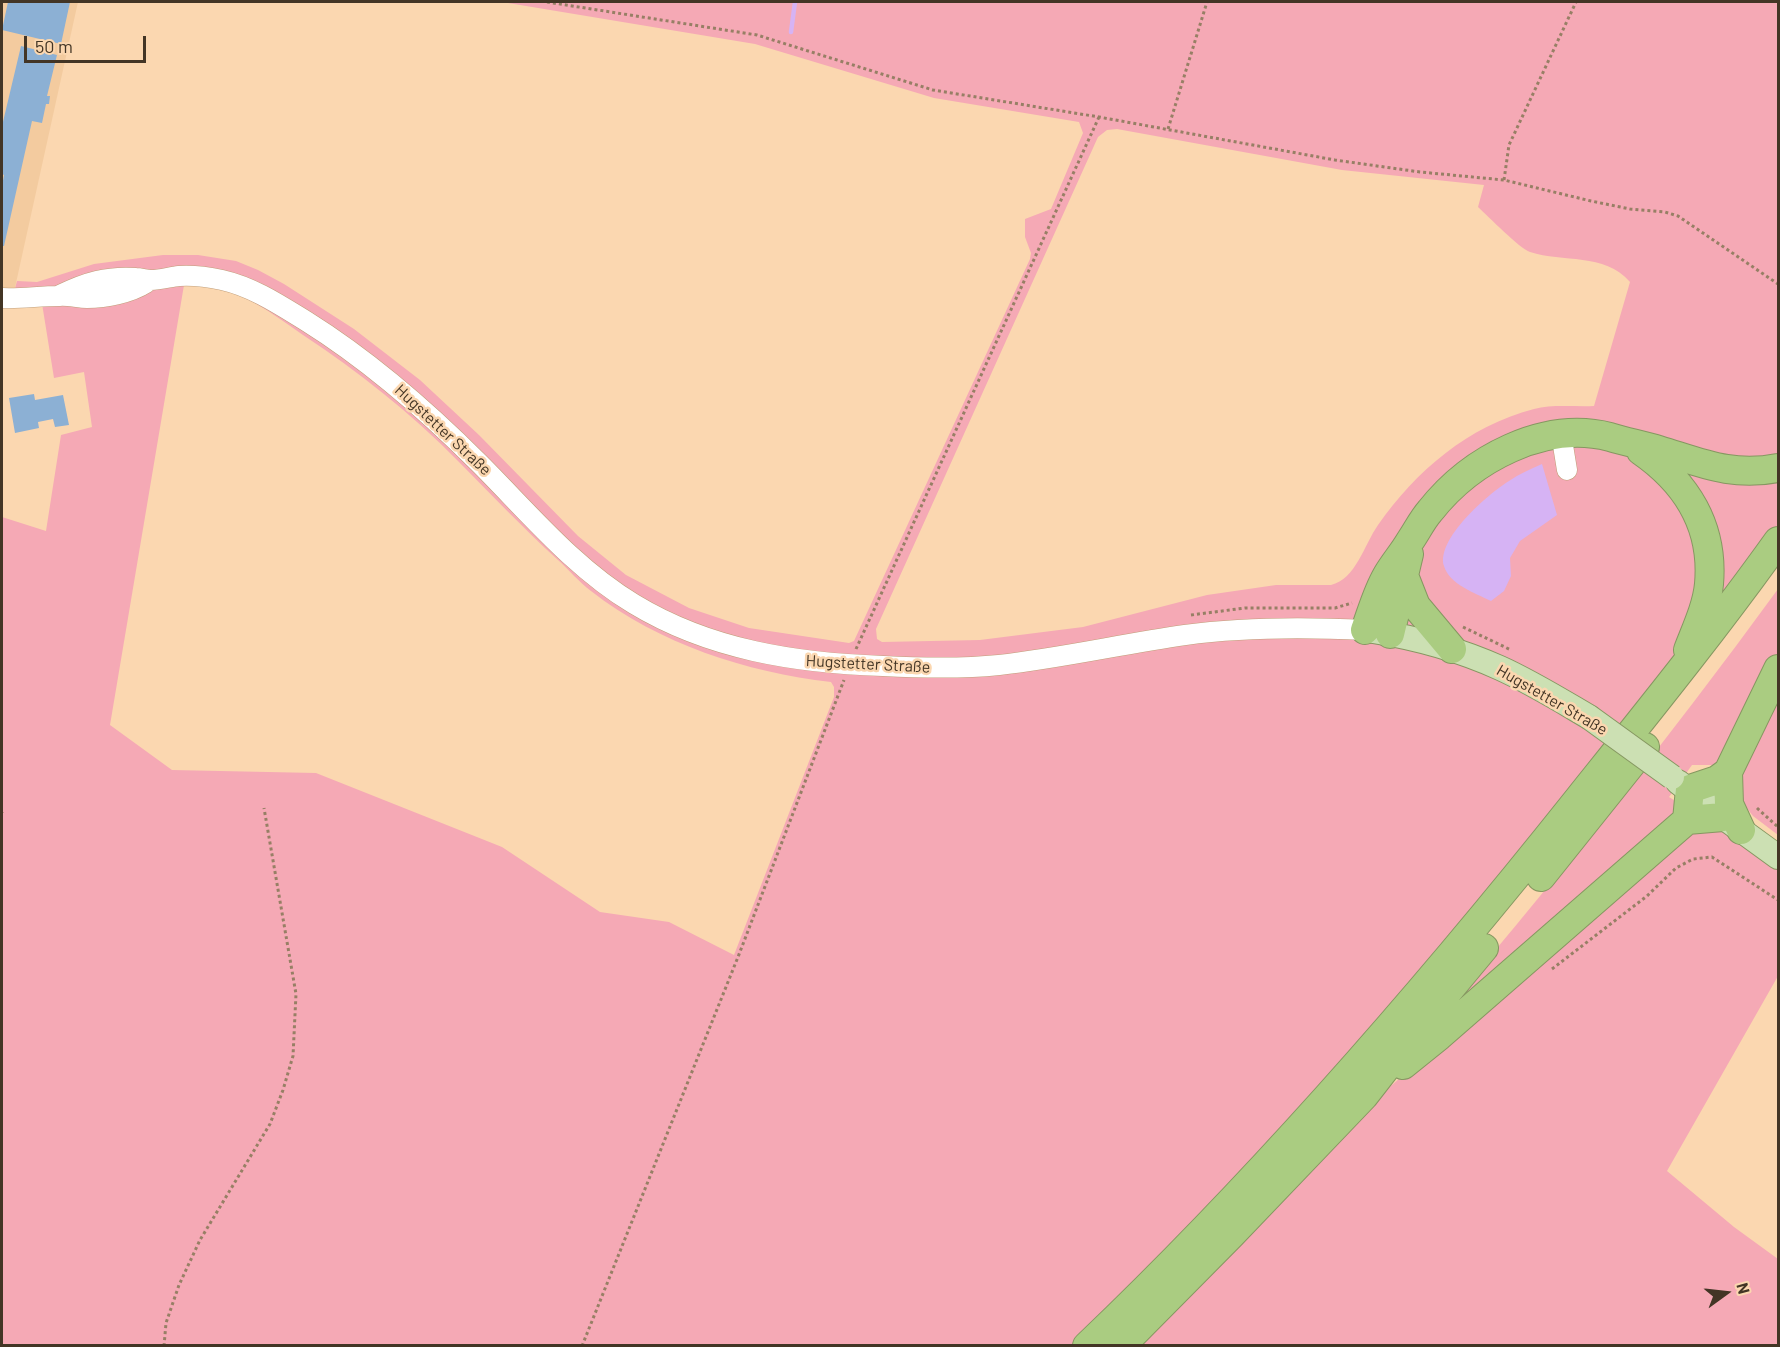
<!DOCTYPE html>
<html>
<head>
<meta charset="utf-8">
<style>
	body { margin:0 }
	#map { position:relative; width:1780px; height:1347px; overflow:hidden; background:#fbd7b0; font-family:Barlow,sans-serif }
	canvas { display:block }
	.frame { position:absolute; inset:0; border:3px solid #433525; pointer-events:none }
	.north { position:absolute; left:1696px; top:1263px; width:60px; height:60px; -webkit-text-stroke:4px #fbd7b0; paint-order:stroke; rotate:75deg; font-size:16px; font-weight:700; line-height:24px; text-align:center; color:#433525 }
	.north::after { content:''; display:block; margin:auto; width:21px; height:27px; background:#433525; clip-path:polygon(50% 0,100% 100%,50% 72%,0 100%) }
	.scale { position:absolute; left:24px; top:36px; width:122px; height:27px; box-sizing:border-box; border:3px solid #433525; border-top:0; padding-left:8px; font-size:18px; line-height:21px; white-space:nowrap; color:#433525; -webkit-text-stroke:4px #fbd7b0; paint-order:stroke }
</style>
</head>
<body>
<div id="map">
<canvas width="1780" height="1347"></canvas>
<div class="frame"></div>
<div class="north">N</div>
<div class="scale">50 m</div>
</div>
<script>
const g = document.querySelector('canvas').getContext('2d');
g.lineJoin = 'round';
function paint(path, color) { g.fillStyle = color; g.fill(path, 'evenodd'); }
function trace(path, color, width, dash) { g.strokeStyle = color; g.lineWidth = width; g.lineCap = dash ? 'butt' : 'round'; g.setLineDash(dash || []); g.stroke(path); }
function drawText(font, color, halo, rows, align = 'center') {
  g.font = font + ' Barlow,sans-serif'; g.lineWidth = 5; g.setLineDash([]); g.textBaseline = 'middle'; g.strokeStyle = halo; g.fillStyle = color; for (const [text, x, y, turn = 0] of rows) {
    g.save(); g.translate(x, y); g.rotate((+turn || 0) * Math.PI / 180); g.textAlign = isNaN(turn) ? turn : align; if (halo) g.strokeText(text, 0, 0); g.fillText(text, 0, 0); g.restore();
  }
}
const built = new Path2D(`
	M 2,2 L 78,2 L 14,292 L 2,291 Z`);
const green = new Path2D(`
	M 502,2 L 1778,2 L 1778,524 L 1722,604 L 1439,959 L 1077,1345 L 2,1345 L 2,517 L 46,531 L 61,435 L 92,427 L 84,372 L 54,378 L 40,291 L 14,292 L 17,281 L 37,282 L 94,264 L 163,255 L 198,255 L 236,261 L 258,270 L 284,284 L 354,329 L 420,380 L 479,435 L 578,536 L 626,575 L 689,608 L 749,628 L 849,643 L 854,641 L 1030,259 L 1031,253 L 1025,237 L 1025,219 L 1051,209 L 1083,133 L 1079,122 L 934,98 L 755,44 ZM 1117,129 L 1342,170 L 1484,185 L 1478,207 C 1488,216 1520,249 1530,252 C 1563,263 1604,252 1630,282 L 1594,406 C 1575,407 1552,404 1534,409 C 1468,426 1416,471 1378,525 C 1364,545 1356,579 1331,585 L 1276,585 L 1207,595 L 1083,627 L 980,640 L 882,642 L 877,639 L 876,629 L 1098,137 L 1107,130 ZM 184,285 C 236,285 263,307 303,335 C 359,372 411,413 458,461 C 491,494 523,528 558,560 C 569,570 579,582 591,591 C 659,644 746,672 831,682 L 834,687 L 834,697 L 734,955 L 669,922 L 600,912 L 502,847 L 316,773 L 172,770 L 110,725 Z
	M 1778,589 L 1778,656 L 1719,769 L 1712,765 L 1692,765 L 1669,797 L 1677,802 L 1676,815 L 1422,1037 C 1546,892 1666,743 1778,589 Z
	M 1778,684 L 1778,835 L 1753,816 L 1742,802 L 1738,765 Z
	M 1722,831 L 1732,835 L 1778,868 L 1778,976 L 1667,1171 L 1734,1227 L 1778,1259 L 1778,1345 L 1134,1346 L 1385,1091 L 1676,838 L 1686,833 Z`);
const water = new Path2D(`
	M 1542,464 L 1557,515 L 1520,541 L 1510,558 L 1511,576 L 1504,591 L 1491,601 C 1475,593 1449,584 1444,566 C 1436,539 1488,494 1509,481 C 1519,474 1531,469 1542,464 Z`);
const stream = new Path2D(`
	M 791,32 L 795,2`);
const building = new Path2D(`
	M 8,2 L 70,2 L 61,44 L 2,30 Z
	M 21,46 L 57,55 L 47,96 L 50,96 L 49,104 L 46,104 L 42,123 L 32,121 L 4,246 L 2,246 L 2,186 L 4,175 L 2,174 L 2,126 Z
	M 34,394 L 35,400 L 63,395 L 69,425 L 55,427 L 53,419 L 38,422 L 39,428 L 15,433 L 9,398 Z`);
const path = new Path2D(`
	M 547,2 L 757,35 L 933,90 L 1099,117 L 1335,160 L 1420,172 L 1504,180 L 1591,201 L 1630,209 L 1665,212 L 1678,216 L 1778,284
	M 1168,129 L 1207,2
	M 1504,180 L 1509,145 L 1576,2
	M 1191,615 L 1245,608 L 1335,608 L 1352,603
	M 1463,627 L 1511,650
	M 856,649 L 1099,117
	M 1757,808 L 1778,827
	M 2,813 L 2,812
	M 1552,969 L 1647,896 L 1676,868 L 1693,859 L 1712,857 L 1778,900
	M 164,1346 L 166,1323 L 179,1285 L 200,1240 L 270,1124 L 283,1090 L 293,1056 L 296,994 L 264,808
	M 582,1346 L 738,957 L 844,680`);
const minor = new Path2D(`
	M 60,295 C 86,282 107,276 136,278 C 141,278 146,280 151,280 C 160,280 170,277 179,276 C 194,275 208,277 222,280 C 253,287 280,305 306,321 C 370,361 426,410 479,463 C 528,512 574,568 634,604 C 710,650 796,663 883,666 C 922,668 961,669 999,665 C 1061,658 1122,644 1185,635 C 1244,627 1305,627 1365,630
	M 2,298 C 21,299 39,296 59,296 C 68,295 78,298 87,298 C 106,298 130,293 146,283
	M 1561,433 L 1567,470`);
const major = new Path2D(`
	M 1373,631 C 1417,638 1460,650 1500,668 C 1531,682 1560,700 1589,717
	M 1678,782 L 1723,817 L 1778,857`);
const highway = new Path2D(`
	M 1641,451 C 1687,483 1714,527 1709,584 C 1707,606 1696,629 1688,650
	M 1405,578 L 1416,606 L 1452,649
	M 1365,630 C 1372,611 1377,592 1387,575 C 1394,563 1403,553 1410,541 C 1417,531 1422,520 1430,511 C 1471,459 1544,420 1610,437 C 1626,442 1643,445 1659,450 C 1702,463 1732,477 1778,468
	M 1390,634 L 1409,554
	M 1687,820 L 1690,789 L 1717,780 L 1728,772
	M 1741,830 L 1729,804 L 1728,772 L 1778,669
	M 1541,877 L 1645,747
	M 1403,1065 L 1439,1036 L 1687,820 L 1723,817
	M 1087,1346 C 1264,1177 1427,989 1579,798 C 1647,713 1715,629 1778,541
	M 1121,1346 L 1231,1235 L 1364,1096 L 1410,1037 L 1484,948`);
const majorBridge = new Path2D(`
	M 1589,717 L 1672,777`);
const streetNames = [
	["Hugstetter Straße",443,430,43],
	["Hugstetter Straße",868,664,3],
	["Hugstetter Straße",1552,700,30]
];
paint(built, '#f3cb9f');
paint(green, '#f5a9b5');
paint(water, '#d6b3f4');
trace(stream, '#d6b3f4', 4.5);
paint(building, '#8cb0d4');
trace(minor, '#c19f7a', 21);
trace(major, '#869761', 26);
trace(highway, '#869761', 30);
trace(path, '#977f65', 3, [3, 3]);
trace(minor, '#fff', 20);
trace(major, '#cce0b3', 24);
trace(highway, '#aacc81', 28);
trace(majorBridge, '#869761', 26, []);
trace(majorBridge, '#cce0b3', 24);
drawText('16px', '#433525', '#fbd7b0', streetNames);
</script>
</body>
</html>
